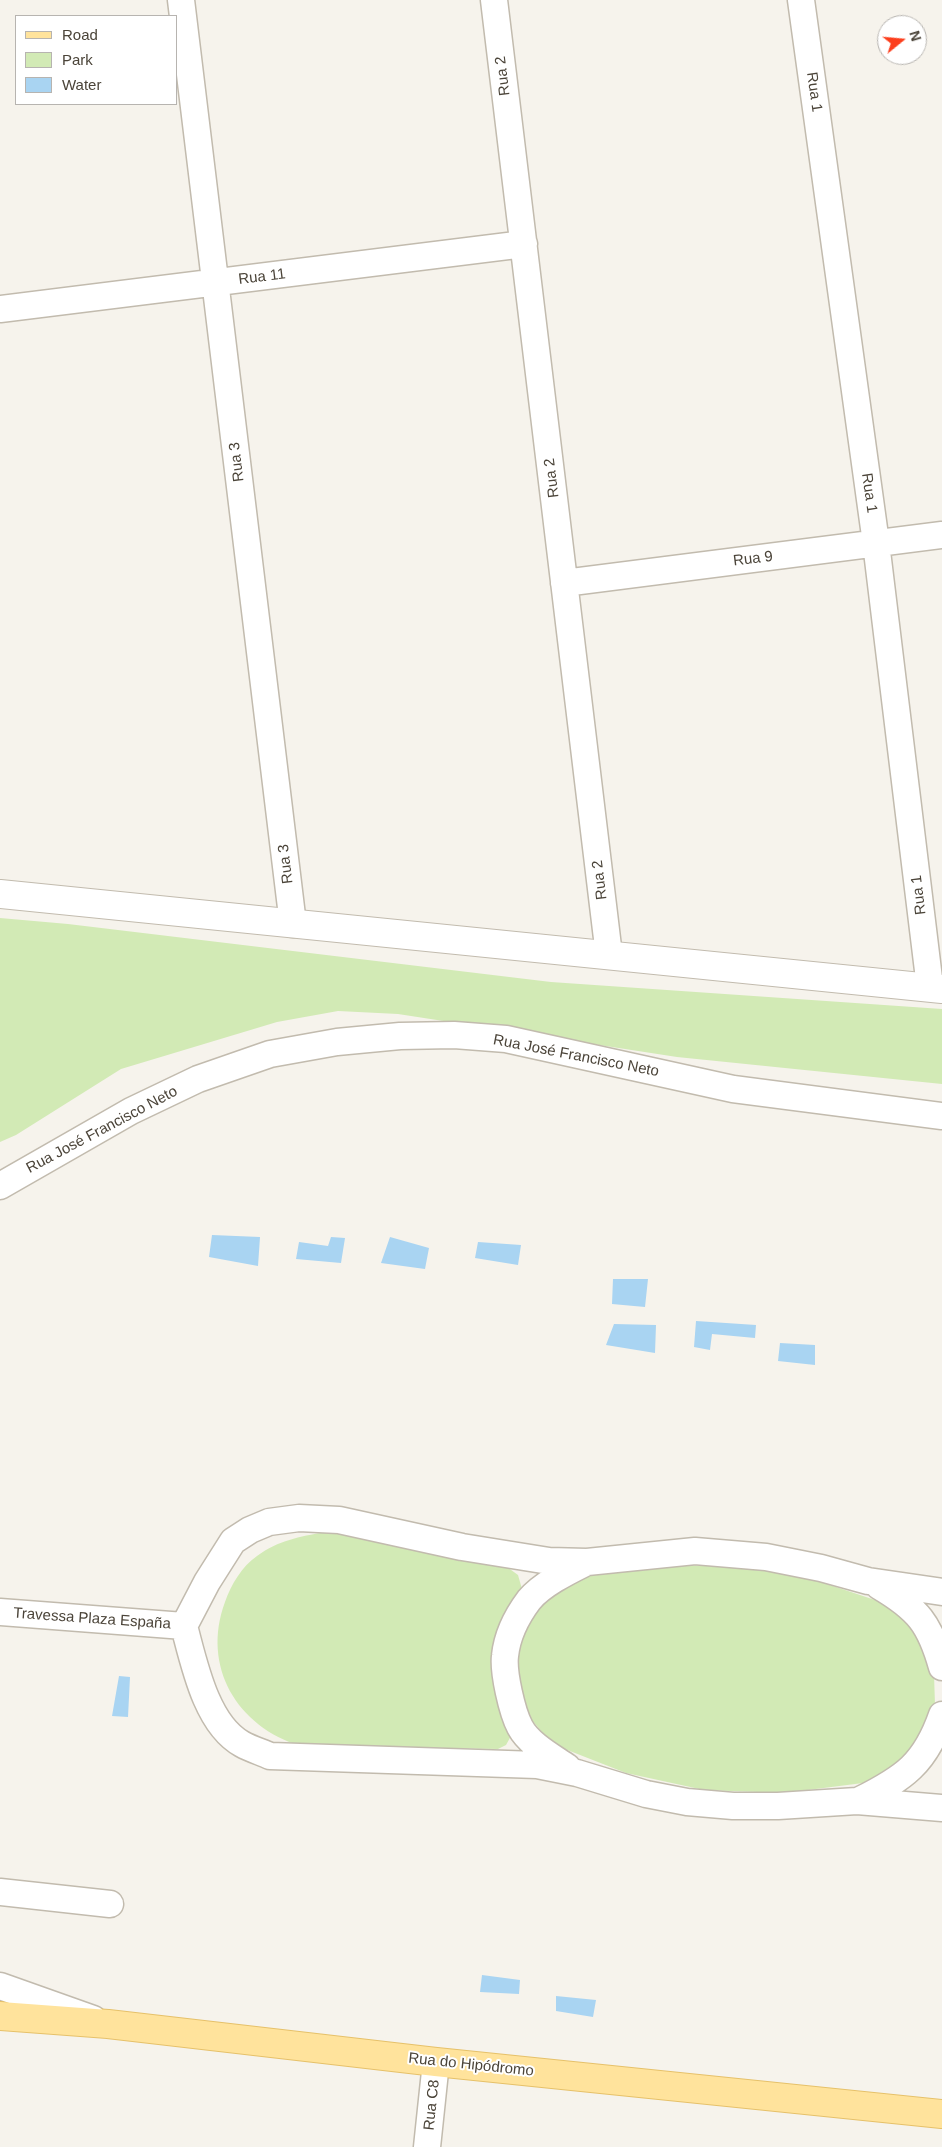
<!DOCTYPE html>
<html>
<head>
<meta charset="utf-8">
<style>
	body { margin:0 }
	#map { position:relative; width:942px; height:2147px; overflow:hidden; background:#f6f3ec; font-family:Arial,sans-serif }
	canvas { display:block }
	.legend { position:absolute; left:15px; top:15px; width:162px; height:90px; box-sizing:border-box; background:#fff; border:1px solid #b7b4b0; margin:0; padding:6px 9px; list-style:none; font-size:15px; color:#4b4439 }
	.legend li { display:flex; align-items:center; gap:10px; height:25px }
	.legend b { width:25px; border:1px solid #b7b4b0 }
	.north { position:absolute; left:877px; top:15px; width:50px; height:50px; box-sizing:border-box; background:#fff; border:1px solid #b7b4b0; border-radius:50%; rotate:73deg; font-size:14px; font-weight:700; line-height:20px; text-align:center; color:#4b4439 }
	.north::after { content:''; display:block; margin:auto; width:18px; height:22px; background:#fc3f1d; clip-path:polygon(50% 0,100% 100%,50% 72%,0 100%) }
</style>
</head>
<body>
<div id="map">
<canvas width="942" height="2147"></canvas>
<ul class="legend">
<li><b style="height:6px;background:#ffe39c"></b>Road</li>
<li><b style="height:14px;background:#d2eab5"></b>Park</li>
<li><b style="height:14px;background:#a9d4f2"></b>Water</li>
</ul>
<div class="north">N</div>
</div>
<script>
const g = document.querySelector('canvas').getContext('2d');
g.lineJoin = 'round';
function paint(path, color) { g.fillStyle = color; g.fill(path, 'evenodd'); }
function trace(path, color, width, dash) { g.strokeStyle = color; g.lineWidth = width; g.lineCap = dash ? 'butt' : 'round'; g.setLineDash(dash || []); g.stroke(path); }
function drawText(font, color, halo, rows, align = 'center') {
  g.font = font + ' Arial,sans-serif'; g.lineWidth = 4; g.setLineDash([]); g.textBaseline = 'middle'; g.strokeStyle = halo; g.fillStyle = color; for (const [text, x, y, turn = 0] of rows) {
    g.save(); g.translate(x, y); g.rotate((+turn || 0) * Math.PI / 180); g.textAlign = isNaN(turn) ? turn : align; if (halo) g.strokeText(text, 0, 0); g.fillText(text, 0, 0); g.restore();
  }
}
const green = new Path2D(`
	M 0,918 L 68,924 L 551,982 L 942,1009 L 942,1084 L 677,1057 L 398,1014 L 338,1011 L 277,1022 L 121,1069 L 16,1135 L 0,1142 Z
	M 325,1532 L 343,1534 L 507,1567 L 518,1575 L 522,1589 L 511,1736 L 506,1745 L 498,1749 L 301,1746 C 237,1727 201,1666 225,1602 C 231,1585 242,1566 257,1556 C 279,1540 299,1537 325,1532 Z
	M 662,1565 L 736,1566 L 809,1578 L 878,1601 L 893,1609 L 916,1630 L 934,1674 L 935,1705 L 915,1749 L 878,1778 L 863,1783 L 784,1793 L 704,1790 L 626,1773 L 552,1744 L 531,1719 L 524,1704 L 517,1672 L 518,1655 L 521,1639 L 528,1624 L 536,1610 L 560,1588 L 590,1575 Z`);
const water = new Path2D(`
	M 212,1235 L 260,1237 L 258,1266 L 209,1257 Z
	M 331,1237 L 345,1238 L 341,1263 L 296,1259 L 299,1242 L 328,1246 Z
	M 390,1237 L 429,1248 L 425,1269 L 381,1263 Z
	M 478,1242 L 521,1245 L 518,1265 L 475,1258 Z
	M 613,1279 L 648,1279 L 645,1307 L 612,1304 Z
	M 696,1321 L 756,1325 L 755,1338 L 712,1334 L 710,1350 L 694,1347 Z
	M 614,1324 L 656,1325 L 655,1353 L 606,1345 Z
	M 780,1343 L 815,1345 L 815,1365 L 778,1361 Z
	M 119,1676 L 130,1677 L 128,1717 L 112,1716 Z
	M 482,1975 L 520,1980 L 519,1994 L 480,1992 Z
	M 556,1996 L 596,2000 L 593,2017 L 556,2011 Z`);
const minor = new Path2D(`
	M 181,0 L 293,924
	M 494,0 L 609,955
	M 801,0 L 876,543 L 930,987
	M 0,309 L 524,244
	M 564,583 L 942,535
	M 0,1186 L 131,1111 L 198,1079 L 270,1054 L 337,1042 L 400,1036 L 454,1035 L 506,1039 L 733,1089 L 942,1116
	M 879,1586 C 918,1609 930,1624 942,1667
	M 942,1592 L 868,1581 L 821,1568 L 766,1557 L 695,1551 L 587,1562 L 549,1561 L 462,1547 L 339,1520 L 299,1518 L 269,1522 L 250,1530 L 233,1541 L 207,1582 L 184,1626 C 194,1663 206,1724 242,1744 C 251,1749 261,1752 270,1756 L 537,1765 L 577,1773 L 646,1794 L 687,1802 L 733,1806 L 778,1806 L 857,1801 L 942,1808
	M 0,1612 L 184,1626
	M 567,1767 C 551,1756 529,1744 520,1727 C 512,1712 503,1672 505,1656 C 507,1636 517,1616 529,1600 C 542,1584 569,1571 587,1562
	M 860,1800 C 904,1778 925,1764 942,1715
	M 0,1892 L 110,1904
	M 0,1986 L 93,2019
	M 427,2147 L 436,2062`);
const tertiary = new Path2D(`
	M 0,894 L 942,989`);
const primary = new Path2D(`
	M 0,2016 L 108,2024 L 436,2062 L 942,2114`);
const streetNames = [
	["Rua 2",503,76,-97],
	["Rua 1",814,92,82],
	["Rua 11",262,277,-7],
	["Rua 3",237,462,-97],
	["Rua 2",552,478,-97],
	["Rua 1",869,493,82],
	["Rua 9",753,559,-7],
	["Rua 3",286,864,-97],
	["Rua 2",600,880,-97],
	["Rua 1",919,895,-97],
	["Rua José Francisco Neto",576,1056,11],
	["Rua José Francisco Neto",102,1130,-28],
	["Travessa Plaza España",92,1619,4],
	["Rua do Hipódromo",471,2065,6],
	["Rua C8",432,2105,-84]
];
paint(green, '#d2eab5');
paint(water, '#a9d4f2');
trace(minor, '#c2bbae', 29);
trace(tertiary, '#c2bbae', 30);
trace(primary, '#e6c16a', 30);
trace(minor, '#fff', 26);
trace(tertiary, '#fff', 28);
trace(primary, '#ffe39c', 28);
drawText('15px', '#4b4439', '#fff', streetNames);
</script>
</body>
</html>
